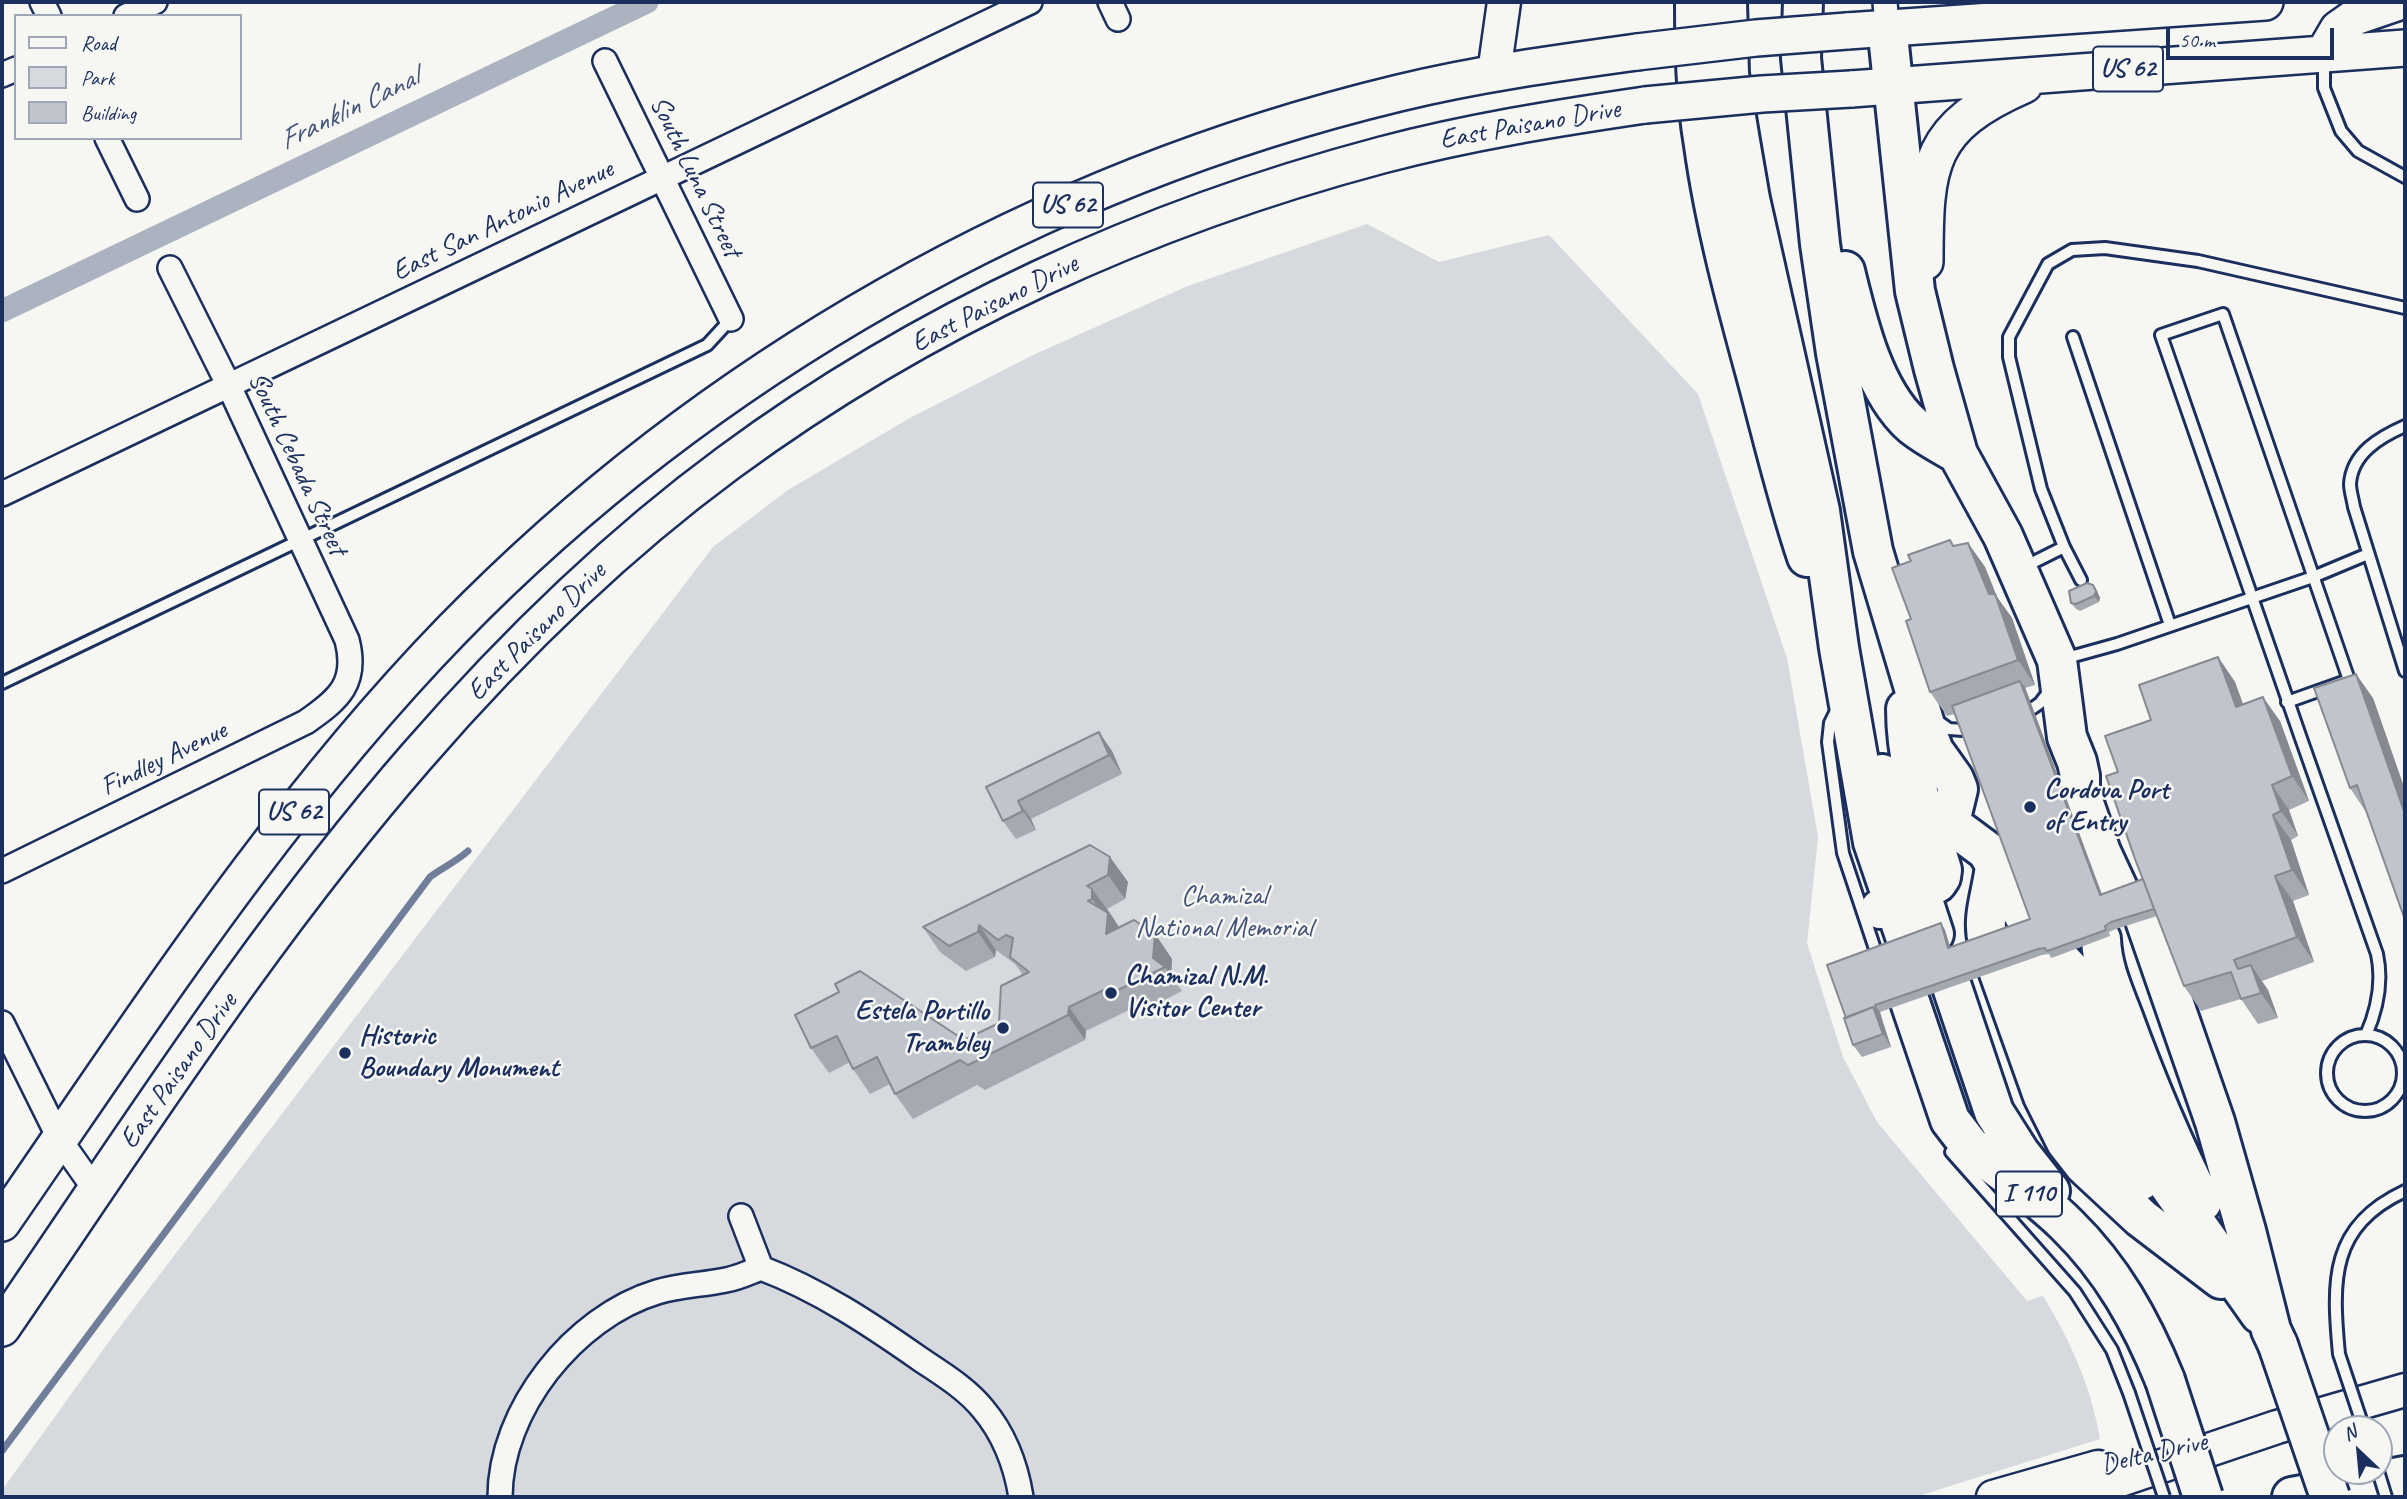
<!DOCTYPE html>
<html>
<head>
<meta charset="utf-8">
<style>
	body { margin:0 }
	#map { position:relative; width:2407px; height:1499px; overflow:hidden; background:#f6f6f2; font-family:Caveat,sans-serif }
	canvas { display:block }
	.frame { position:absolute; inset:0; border:4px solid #1b2f5e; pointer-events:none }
	.legend { position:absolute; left:14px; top:14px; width:228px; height:126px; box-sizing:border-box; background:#f6f6f2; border:2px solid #9ea6b7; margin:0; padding:9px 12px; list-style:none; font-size:21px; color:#1b2f5e }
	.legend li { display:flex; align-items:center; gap:14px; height:35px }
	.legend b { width:35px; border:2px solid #9ea6b7 }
	.north { position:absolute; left:2323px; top:1415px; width:70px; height:70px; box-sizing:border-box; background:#f6f6f2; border:2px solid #9ea6b7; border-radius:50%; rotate:334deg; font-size:19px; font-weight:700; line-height:28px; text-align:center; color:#1b2f5e }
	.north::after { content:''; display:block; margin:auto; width:24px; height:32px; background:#1b2f5e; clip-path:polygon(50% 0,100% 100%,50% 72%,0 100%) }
	.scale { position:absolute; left:2166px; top:28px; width:168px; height:32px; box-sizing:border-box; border:4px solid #1b2f5e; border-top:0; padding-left:9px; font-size:21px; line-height:24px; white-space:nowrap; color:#1b2f5e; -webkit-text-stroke:5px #f6f6f2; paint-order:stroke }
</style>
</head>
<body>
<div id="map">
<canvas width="2407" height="1499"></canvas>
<div class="frame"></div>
<ul class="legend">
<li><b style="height:9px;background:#f6f6f2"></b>Road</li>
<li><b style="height:19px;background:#d6d9dd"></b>Park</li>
<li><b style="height:19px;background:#c0c4cd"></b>Building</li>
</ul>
<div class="north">N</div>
<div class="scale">50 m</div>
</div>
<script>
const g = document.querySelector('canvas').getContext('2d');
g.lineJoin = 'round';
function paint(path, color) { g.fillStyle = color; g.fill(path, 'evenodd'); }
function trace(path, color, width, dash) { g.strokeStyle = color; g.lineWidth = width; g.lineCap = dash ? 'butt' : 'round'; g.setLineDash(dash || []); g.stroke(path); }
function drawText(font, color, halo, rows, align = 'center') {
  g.font = font + ' Caveat,sans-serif'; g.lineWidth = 5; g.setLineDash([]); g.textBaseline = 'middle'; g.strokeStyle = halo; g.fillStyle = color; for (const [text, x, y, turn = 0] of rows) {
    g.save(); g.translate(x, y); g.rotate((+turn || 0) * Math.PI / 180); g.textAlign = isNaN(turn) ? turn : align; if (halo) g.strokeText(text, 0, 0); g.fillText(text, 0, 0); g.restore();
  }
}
const green = new Path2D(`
	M 1367,224 L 1439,262 L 1549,235 L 1698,394 L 1787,658 L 1818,837 L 1807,943 L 1843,1057 L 1877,1122 L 2027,1301 L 2043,1296 C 2071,1342 2091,1386 2100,1439 L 1915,1497 L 2,1497 L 2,1490 L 116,1332 L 713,547 L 788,490 L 908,419 L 1033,355 L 1188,286 Z`);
const stream = new Path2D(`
	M 2,1451 L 430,877 C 442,868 457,861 468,851`);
const canal = new Path2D(`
	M 2,311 L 647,2`);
const service = new Path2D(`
	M 2324,60 L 2324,88 L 2341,131 L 2358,151 L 2405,177
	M 2073,337 L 2170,625
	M 2405,426 C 2380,437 2352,453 2350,484 C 2350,491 2353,500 2354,507 L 2405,671
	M 2064,547 L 2081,580
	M 2024,567 L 2064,547 L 2041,489 L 2009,357 L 2009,337 L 2048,264 L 2072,250 L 2105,248 L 2198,261 L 2405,308
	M 2063,659 L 2117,644 L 2313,577 L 2368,554
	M 2,683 L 707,345 L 731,319
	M 2287,702 L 2349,680 L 2223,314 L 2161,335 C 2232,542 2304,748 2377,954 C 2383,982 2377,1010 2366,1035
	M 1838,707 L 1830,723 L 1828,742 L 1843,853 L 1877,955
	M 2033,708 L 2040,703 L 2050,690
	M 1935,719 L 1949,729 L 1963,730
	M2327 1073a38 38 0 1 1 76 0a38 38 0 1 1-76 0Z
	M 1951,1152 L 2075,1292 L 2112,1350 L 2129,1393
	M 2339,1354 C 2332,1280 2330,1226 2405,1191`);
const minor = new Path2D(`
	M 42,2 L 49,16
	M 1110,2 L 1118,19
	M 1885,2 L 1887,26
	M 126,16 L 155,2
	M 605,61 L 731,319
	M 2,75 L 16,69
	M 107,138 L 137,199
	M 2,494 L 1030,2
	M 2,871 L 306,722 C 339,699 358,683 347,640 L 229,386 L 170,268
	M 2,1023 L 60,1140 L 96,1191
	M 741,1216 L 761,1268
	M 500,1497 C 500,1410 574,1317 657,1292 C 680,1285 702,1285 726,1280 C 738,1278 750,1272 761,1268 C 819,1290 870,1324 920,1359 C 942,1374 966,1388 983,1409 C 1004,1434 1016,1466 1021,1497`);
const secondary = new Path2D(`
	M 1494,73 L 1504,2
	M 1993,1497 L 2098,1467
	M 2070,1497 L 2277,1427 L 2405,1390`);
const primary = new Path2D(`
	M 1847,31 L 2265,2
	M 2324,53 L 2338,29 L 2355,17 L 2399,2
	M 1851,89 L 2405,48
	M 1925,262 C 1925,164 1928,127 2024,85
	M 2,1223 C 143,1019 278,809 452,630 C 708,367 1042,179 1399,93 C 1477,74 1557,63 1637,52
	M 2,1328 C 135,1134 262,934 417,756 C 509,650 614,547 728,463 C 923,319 1148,217 1382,155 C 1469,132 1557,118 1645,105`);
const motorway = new Path2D(`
	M 1695,2 C 1695,50 1696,97 1704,145 C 1715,224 1736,301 1757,378 C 1773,438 1787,498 1807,557
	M 1727,2 L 1729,74 L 1740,141 L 1750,199 L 1820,511 L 1839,648 L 1873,842 L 1908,945
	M 1803,2 L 1801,58 L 1820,244 L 1836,353 L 1873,551 L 1929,738 L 1934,751 L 1954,779 L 1958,789 L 1951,818 L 1956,828 L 1987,851 L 2030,926
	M 1887,26 L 1915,291 L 1934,369 L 1958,454 L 2003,536 L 2057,660 L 2067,737 L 2077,762 L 2080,776 L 2080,792 L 2101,852 L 2121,895
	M 1845,271 C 1857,320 1873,390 1912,425 C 1925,436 1943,445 1958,454
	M 1882,774 L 1934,934
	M 1880,909 L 1937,883 L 1941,877 L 1942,870 C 1925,814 1906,768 1906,709
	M 2145,920 L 2215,1122 L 2246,1231 L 2271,1330 L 2278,1345
	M 2101,939 C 2102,967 2113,991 2123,1017 C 2146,1080 2172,1142 2202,1202
	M 1988,942 C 1981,917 1993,890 1995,865
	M 2057,956 L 2069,969 L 2132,1133 L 2260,1314
	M 2030,960 L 2070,1069 L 2094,1124 L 2111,1148 L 2140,1181
	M 1998,970 L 2043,1096 L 2066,1142 L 2084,1165 L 2141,1218 L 2221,1279
	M 1952,987 L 1994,1112 L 2020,1153 L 2050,1191
	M 1910,1002 L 1950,1120 L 1970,1146 C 2002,1172 2038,1196 2067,1225 C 2112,1269 2141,1321 2165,1380
	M 2292,1497 L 2405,1476`);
const serviceBridge = new Path2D(`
	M 2339,1354 L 2364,1429
	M 2129,1393 L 2164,1497
	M 2378,1471 L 2386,1497`);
const primaryBridge = new Path2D(`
	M 1637,52 L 1756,38 L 1847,31
	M 1645,105 L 1762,94 L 1851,89`);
const motorwayBridge = new Path2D(`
	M 2278,1345 L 2330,1497
	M 2165,1380 L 2203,1497`);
const wall = new Path2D(`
	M 1950,540 L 1954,546 L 1968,543 L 1985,567 L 1997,597 L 2012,618 L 2035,685 L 2025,688 L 2102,894 L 2143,879 L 2118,772 L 2151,720 L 2218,657 L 2235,682 L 2243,704 L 2280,721 L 2309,801 L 2289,810 L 2298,836 L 2291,840 L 2309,895 L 2293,901 L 2314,962 L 2262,981 L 2268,990 L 2278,1018 L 2258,1024 L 2241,999 L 2201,1011 L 2184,986 L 2157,916 L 2116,929 L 2109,932 L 2110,936 L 2057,956 L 2051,958 L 2049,954 L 2042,955 L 1880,1012 L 1891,1047 L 1862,1057 L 1853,1045 L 1846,1018 L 1941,923 L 1945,930 L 1950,947 L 2030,919 L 1955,714 L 1947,716 L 1930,692 L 1911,619 L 1911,561 Z
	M 2097,591 L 2100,598 L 2099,602 L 2080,611 L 2076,609 L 2071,603 Z
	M 2373,698 L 2405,790 L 2405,920 L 2366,812 L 2350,788 Z
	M 1112,751 L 1122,774 L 1031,819 L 1036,830 L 1016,839 L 1003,821 L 986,787 Z
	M 1090,845 L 1128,882 L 1125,899 L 1107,909 L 1109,914 L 1119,928 L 1155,934 L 1172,959 L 1171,975 L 1182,991 L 1134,1016 L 1127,1011 L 1086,1031 L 1085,1040 L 985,1090 L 977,1085 L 913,1119 L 895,1094 L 890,1084 L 870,1094 L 853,1069 L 850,1062 L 829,1073 L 811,1048 L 795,1015 L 964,1040 L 999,1023 L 1023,975 L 1015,964 L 996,950 L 995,957 L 966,971 L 940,952 L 923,927 Z`);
const shadedWall = new Path2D(`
	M 1968,543 L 1985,567 L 1997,597 L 2012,618 L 2035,685 L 2018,660 L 1989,594 Z
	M 2093,585 L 2097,591 L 2100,598 L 2099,602 L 2094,596 Z
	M 2218,657 L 2235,682 L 2253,732 L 2236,707 Z
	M 2356,674 L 2373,698 L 2405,790 L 2405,814 Z
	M 2020,681 L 2025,687 L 2104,901 L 2100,895 Z
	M 2263,697 L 2280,721 L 2309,801 L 2292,776 Z
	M 1099,732 L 1112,751 L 1122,774 L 1109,755 Z
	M 2272,785 L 2289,810 L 2298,836 L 2281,811 Z
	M 1018,801 L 1031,819 L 1036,830 L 1023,811 Z
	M 2273,815 L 2291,840 L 2309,895 L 2292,870 Z
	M 1110,857 L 1128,882 L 1125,899 L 1108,875 Z
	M 2275,876 L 2293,901 L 2314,962 L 2297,937 Z
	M 1092,889 L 1110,913 L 1126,938 L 1106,934 L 1108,921 L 1092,899 Z
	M 1941,923 L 1945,930 L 1952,954 L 1948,948 Z
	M 979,925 L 996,950 L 995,957 L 978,932 Z
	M 1155,934 L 1172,959 L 1171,975 L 1165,967 L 1153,958 Z
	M 2251,965 L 2268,990 L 2278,1018 L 2261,993 Z
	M 1875,1005 L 1880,1012 L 1882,1020 L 1877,1013 Z
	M 1069,1007 L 1086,1031 L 1085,1040 L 1068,1015 Z
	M 1873,1007 L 1882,1020 L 1891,1047 L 1883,1034 Z`);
const building = new Path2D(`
	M 1950,540 L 1953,546 L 1968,543 L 1989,594 L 1995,594 L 2018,660 L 1930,692 L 1906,621 L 1911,619 L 1892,568 L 1911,561 L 1908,555 Z
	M 2087,583 L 2093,585 L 2096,591 L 2094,596 L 2076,604 L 2071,603 L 2069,591 Z
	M 2218,657 L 2236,707 L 2263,697 L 2292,776 L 2272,785 L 2281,811 L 2273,815 L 2292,870 L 2275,876 L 2297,937 L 2234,960 L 2238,969 L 2251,965 L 2261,993 L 2241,999 L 2231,972 L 2184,986 L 2135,859 L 2106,776 L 2118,772 L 2105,736 L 2151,720 L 2139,685 Z
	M 2356,674 L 2405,814 L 2405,920 L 2357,785 L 2350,788 L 2314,688 Z
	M 2020,681 L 2100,895 L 2143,879 L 2154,909 L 2111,922 L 2105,926 L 2106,930 L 2053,949 L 2047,951 L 2045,948 L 2038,949 L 1875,1005 L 1877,1013 L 1873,1007 L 1846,1018 L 1827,965 L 1941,923 L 1948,948 L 2030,919 L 1952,706 Z
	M 1099,732 L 1109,755 L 1018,801 L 1023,811 L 1003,821 L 986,787 Z
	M 1090,845 L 1110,857 L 1108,875 L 1087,886 L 1092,889 L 1092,899 L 1088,901 L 1108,913 L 1106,934 L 1134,920 L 1155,934 L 1153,958 L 1165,967 L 1116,991 L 1110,987 L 1069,1007 L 1068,1015 L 968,1065 L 960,1060 L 895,1094 L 877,1057 L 853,1069 L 837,1036 L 811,1048 L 795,1015 L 839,992 L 835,984 L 860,971 L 964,1040 L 999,1023 L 1001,986 L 1029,972 L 1010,957 L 1013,938 L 1006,935 L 998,940 L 979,925 L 978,932 L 949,946 L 923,927 Z
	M 1873,1007 L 1883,1034 L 1853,1045 L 1844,1018 Z`);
const markers = [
	[2030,807,7,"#1b2f5e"],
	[1111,993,7,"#1b2f5e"],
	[1003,1028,7,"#1b2f5e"],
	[345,1053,7,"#1b2f5e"]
];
const shields = [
	[2128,69,70],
	[1068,205,70],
	[294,812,70],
	[2029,1194,66]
];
const shieldNames = [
	["US 62",2128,69],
	["US 62",1068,205],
	["US 62",294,812],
	["I 110",2029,1194]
];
const streetNames = [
	["East Paisano Drive",1530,125,-10],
	["South Luna Street",695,177,64],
	["East San Antonio Avenue",503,221,-26],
	["East Paisano Drive",995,304,-27],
	["South Cebada Street",297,464,65],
	["East Paisano Drive",537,632,-45],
	["Findley Avenue",164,759,-26],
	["East Paisano Drive",179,1071,-55],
	["Delta Drive",2154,1454,-13]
];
const poiNames = [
	["Cordova Port",2044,791],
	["of Entry",2044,823],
	["Chamizal N.M.",1125,977],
	["Visitor Center",1125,1009],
	["Estela Portillo",989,1012,"right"],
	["Trambley",989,1044,"right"],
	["Historic",359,1037],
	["Boundary Monument",359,1069]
];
const parkNames = [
	["Chamizal",1224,897],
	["National Memorial",1224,929]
];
const waterNames = [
	["Franklin Canal",349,110,-26]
];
paint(green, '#d6d9dd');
trace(stream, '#717e99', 7);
trace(canal, '#abb2c0', 23);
trace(service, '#1b2f5e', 16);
trace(minor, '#1b2f5e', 28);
trace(secondary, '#1b2f5e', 37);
trace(primary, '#1b2f5e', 40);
trace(motorway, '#1b2f5e', 44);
trace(service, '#f6f6f2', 10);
trace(minor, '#f6f6f2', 23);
trace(secondary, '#f6f6f2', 32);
trace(primary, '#f6f6f2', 35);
trace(motorway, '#f6f6f2', 38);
trace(serviceBridge, '#1b2f5e', 16, []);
trace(primaryBridge, '#1b2f5e', 40, []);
trace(motorwayBridge, '#1b2f5e', 44, []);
trace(serviceBridge, '#f6f6f2', 10);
trace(primaryBridge, '#f6f6f2', 35);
trace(motorwayBridge, '#f6f6f2', 38);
paint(wall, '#a5a9b0');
paint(shadedWall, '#868990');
paint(building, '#c0c4cd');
trace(building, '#868990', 2);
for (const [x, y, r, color] of markers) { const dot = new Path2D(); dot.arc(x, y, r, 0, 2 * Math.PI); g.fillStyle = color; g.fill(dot); trace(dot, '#f6f6f2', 2.5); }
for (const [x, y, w] of shields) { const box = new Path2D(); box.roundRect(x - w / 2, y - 22.5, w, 45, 5); g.fillStyle = '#f6f6f2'; g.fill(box); trace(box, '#1b2f5e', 2); }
drawText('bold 26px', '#1b2f5e', null, shieldNames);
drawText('28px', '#1b2f5e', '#f6f6f2', streetNames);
drawText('bold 28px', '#1b2f5e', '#f6f6f2', poiNames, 'left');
drawText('28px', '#405177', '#f6f6f2', parkNames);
drawText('italic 30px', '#46567b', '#f6f6f2', waterNames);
</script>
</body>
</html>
